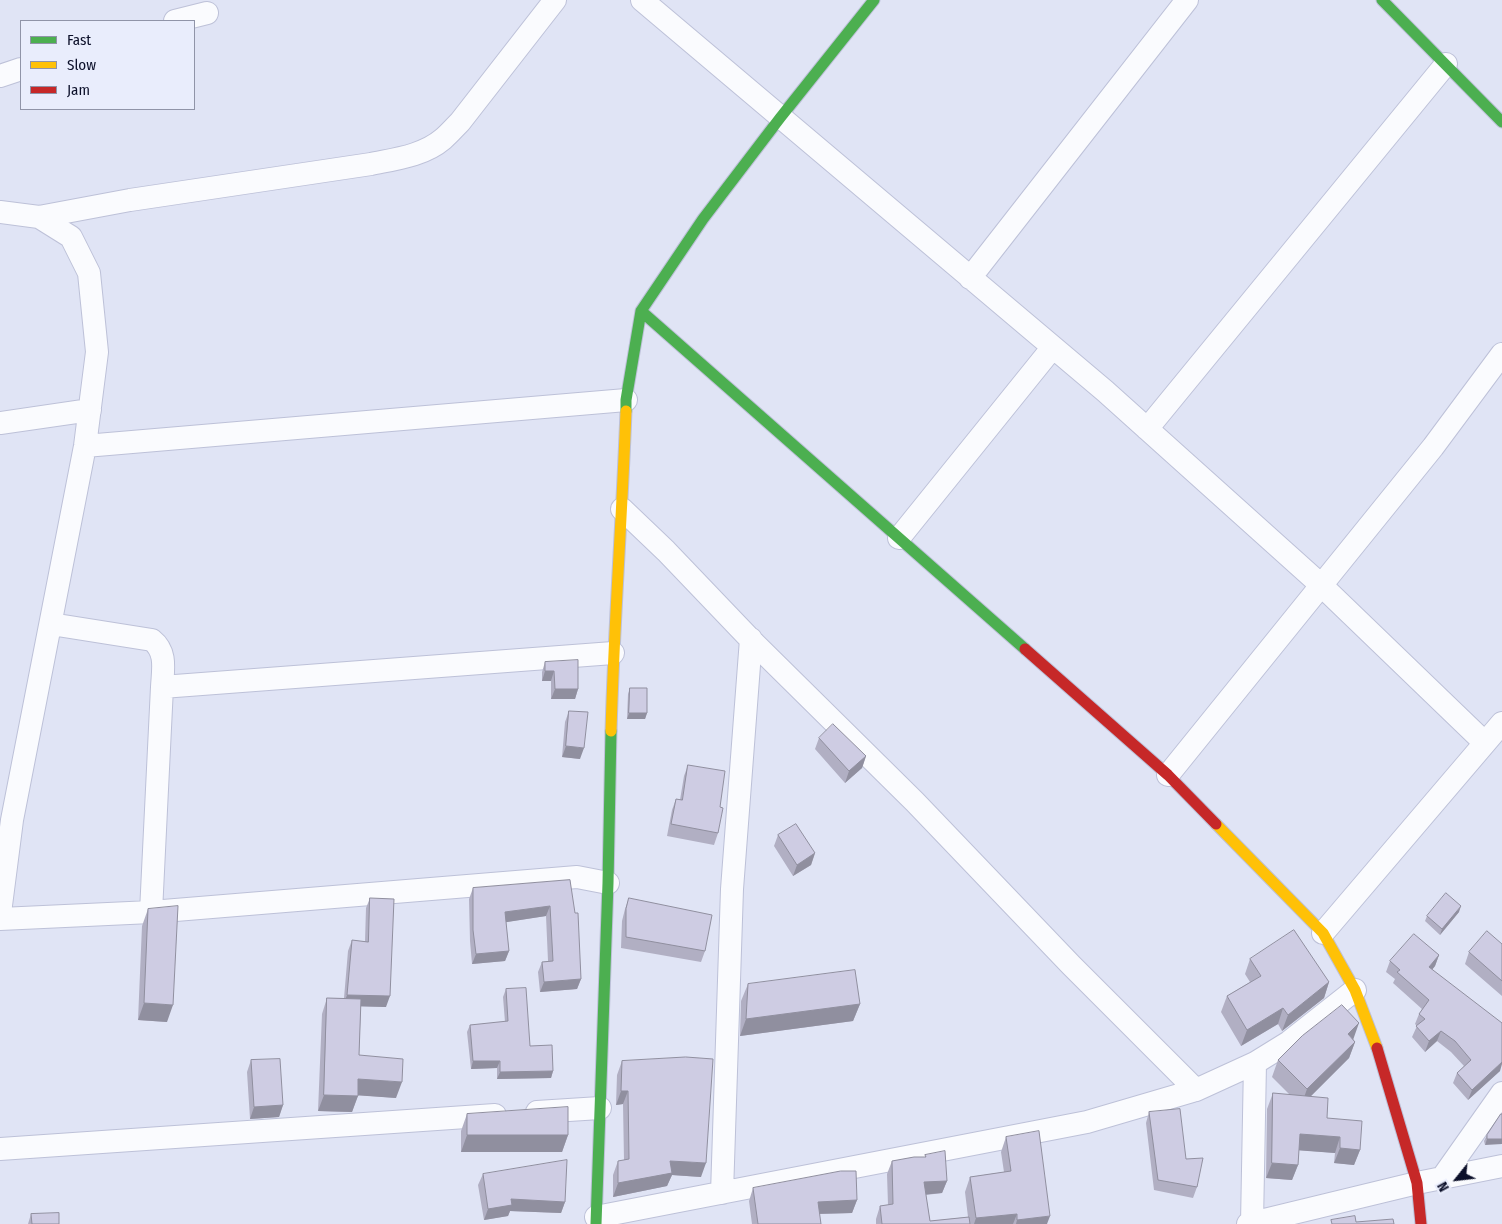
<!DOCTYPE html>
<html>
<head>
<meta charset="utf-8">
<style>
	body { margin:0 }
	#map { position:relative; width:1502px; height:1224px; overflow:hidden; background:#e0e4f5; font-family:"Fira Sans Condensed",sans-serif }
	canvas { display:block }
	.legend { position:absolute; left:20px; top:20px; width:175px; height:90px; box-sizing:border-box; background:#e9edfc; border:1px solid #9094a8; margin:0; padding:6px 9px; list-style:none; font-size:15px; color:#0b0f29 }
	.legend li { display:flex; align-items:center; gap:10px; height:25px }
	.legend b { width:25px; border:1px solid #9094a8 }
	.north { position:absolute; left:1432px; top:1154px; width:50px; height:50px; -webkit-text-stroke:4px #e9edfc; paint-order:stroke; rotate:241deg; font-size:14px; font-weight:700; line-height:20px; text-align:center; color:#0b0f29 }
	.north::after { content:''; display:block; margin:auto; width:18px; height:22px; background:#0b0f29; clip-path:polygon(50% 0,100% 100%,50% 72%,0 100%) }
</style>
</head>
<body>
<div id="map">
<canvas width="1502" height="1224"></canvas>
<ul class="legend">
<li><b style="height:6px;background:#4caf50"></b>Fast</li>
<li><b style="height:6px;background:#ffc107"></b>Slow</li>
<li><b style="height:6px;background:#c62828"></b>Jam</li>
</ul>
<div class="north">N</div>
</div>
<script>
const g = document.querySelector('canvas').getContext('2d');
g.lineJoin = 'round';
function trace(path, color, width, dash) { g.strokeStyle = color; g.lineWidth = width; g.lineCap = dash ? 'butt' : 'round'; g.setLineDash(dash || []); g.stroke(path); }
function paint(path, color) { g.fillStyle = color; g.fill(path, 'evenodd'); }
const street = new Path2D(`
	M 642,0 L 1105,391 L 1321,585 L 1485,743
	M 175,21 L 207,13
	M 0,76 L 21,69
	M 0,212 L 39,217 L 71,237 L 89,273 L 97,352 L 85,446 L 12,820 L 0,913
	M 39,217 L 130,200 L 371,164 C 395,159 423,156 443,139 C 449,134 454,128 460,122 L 555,0
	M 970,278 L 1187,0
	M 0,423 L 90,410
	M 1147,429 L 1446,64
	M 85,446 L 626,400
	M 622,509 L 666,551 L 754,643 L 915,802 L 1071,965 L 1196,1090 L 1255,1063 L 1289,1042 L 1355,990
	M 899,538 L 1053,347
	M 51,624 L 152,640 C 167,652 163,669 162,687 L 151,912
	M 162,687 L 613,653
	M 1168,775 L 1433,447 L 1502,354
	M 0,919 L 151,912 L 577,877 L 608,883
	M 1323,933 L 1502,723
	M 537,1112 L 600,1108
	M 0,1149 L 495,1115
	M 1442,1178 L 1502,1093
	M 722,1193 L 732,889 L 751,639
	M 596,1217 L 1087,1122 L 1196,1090
	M 1252,1223 L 1255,1063
	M 1248,1224 L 1417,1183 L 1502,1166`);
const fast = new Path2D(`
	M 1382,0 L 1502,122
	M 641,311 L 1025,649
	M 626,411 L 626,400 L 641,311 L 703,219 L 780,118 L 874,0
	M 596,1224 L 608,883 L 611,731`);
const slow = new Path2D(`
	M 611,731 C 614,624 622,518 626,411
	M 1216,824 L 1323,933 L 1355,990 L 1377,1048`);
const jam = new Path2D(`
	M 1025,649 L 1168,775 L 1216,824
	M 1377,1048 L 1417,1183 L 1421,1224`);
const wall = new Path2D(`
	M 545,662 L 578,689 L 575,699 L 551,699 L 551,681 L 542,681 L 542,672 Z
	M 630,688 L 647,713 L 645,719 L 627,719 L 628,694 Z
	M 569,711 L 580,759 L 562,757 L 565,722 Z
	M 819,738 L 866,756 L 862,768 L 845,783 L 815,749 Z
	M 688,765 L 720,807 L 718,833 L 714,845 L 667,836 L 672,810 L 676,799 L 680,800 L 684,776 Z
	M 778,835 L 815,853 L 811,865 L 793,876 L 774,846 Z
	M 570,880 L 581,979 L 577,989 L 540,992 L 538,972 L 542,962 L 548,961 L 546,916 L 506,922 L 509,951 L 505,961 L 472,964 L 470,941 L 469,899 L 473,888 Z
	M 370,898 L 386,1007 L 361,1006 L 359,1055 L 396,1098 L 358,1095 L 352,1112 L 318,1111 L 322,1014 L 327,998 L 344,998 L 348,951 L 352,940 L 365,942 L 366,908 Z
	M 629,898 L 705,951 L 701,962 L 621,948 L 622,921 L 625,909 Z
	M 148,909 L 167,1022 L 138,1020 L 142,926 Z
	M 1459,912 L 1440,935 L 1425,921 L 1427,916 Z
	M 1502,944 L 1502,996 L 1465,964 L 1469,952 Z
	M 1439,955 L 1435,966 L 1432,970 L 1500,1071 L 1468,1100 L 1453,1083 L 1457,1073 L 1464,1066 L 1451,1052 L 1437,1041 L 1425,1052 L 1412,1037 L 1417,1026 L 1415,1024 L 1419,1014 L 1422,1009 L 1393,983 L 1395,979 L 1386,972 L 1390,961 Z
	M 1250,959 L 1329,982 L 1324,998 L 1282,1031 L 1278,1024 L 1241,1046 L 1221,1012 L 1227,996 L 1250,982 L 1245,974 Z
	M 748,984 L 860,1004 L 853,1021 L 740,1036 L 741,1001 Z
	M 506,989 L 530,1046 L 553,1071 L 551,1078 L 497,1079 L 497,1068 L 471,1069 L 467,1032 L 470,1025 L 505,1022 L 503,997 Z
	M 1353,1039 L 1355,1042 L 1349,1058 L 1311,1096 L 1327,1118 L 1360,1150 L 1354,1165 L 1334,1163 L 1335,1153 L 1299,1150 L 1298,1165 L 1292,1180 L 1266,1178 L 1267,1109 L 1273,1093 L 1290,1095 L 1272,1077 L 1278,1060 Z
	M 251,1060 L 283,1105 L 279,1117 L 250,1119 L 247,1072 Z
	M 622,1061 L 701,1177 L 672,1175 L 667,1186 L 613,1197 L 613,1175 L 618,1161 L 624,1160 L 623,1104 L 616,1105 L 617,1075 Z
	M 1149,1112 L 1186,1159 L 1197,1187 L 1193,1198 L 1154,1190 L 1146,1123 Z
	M 467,1114 L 568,1135 L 562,1152 L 461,1152 L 461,1131 Z
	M 1502,1114 L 1485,1145 L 1484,1141 L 1487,1135 Z
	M 1006,1137 L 1047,1224 L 876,1224 L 876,1219 L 880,1206 L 888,1205 L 887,1174 L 892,1161 L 925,1157 L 925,1155 L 947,1181 L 942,1193 L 926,1195 L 930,1221 L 968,1217 L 965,1192 L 970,1177 L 1004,1172 L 1001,1152 Z
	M 483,1174 L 565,1202 L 561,1213 L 510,1211 L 508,1216 L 484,1220 L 478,1185 Z
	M 753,1188 L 857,1200 L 852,1213 L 819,1214 L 821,1224 L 752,1224 L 749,1201 Z
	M 31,1214 L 59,1224 L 28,1224 Z`);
const shadedWall = new Path2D(`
	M 545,671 L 554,671 L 551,681 L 542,681 Z
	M 555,689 L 578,689 L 575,699 L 551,699 Z
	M 629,713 L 647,713 L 645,719 L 627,719 Z
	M 566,746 L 584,748 L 580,759 L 562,757 Z
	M 866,756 L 862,768 L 845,783 L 849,771 Z
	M 815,853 L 811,865 L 793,876 L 797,865 Z
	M 550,906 L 546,916 L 501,923 L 505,912 Z
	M 1461,906 L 1459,912 L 1440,935 L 1442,929 Z
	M 509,951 L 505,961 L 472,964 L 476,954 Z
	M 1439,955 L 1435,966 L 1425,978 L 1429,967 Z
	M 581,979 L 577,989 L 540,992 L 544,982 Z
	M 1329,982 L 1324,998 L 1282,1031 L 1288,1015 Z
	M 347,995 L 390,996 L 386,1007 L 343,1006 Z
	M 144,1003 L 173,1005 L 167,1022 L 138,1020 Z
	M 860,1004 L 853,1021 L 740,1036 L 746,1019 Z
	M 1283,1008 L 1278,1024 L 1241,1046 L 1247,1030 Z
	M 1359,1023 L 1353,1040 L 1348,1034 Z
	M 1441,1031 L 1437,1041 L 1425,1052 L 1429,1041 Z
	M 1355,1042 L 1349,1058 L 1301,1106 L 1307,1089 Z
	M 473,1061 L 500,1061 L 497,1068 L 471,1069 Z
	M 1502,1062 L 1502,1064 L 1500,1071 L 1468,1100 L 1472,1090 Z
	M 553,1071 L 551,1078 L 497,1079 L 500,1072 Z
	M 358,1079 L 402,1082 L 396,1098 L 353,1095 Z
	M 621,1091 L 628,1091 L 623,1104 L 616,1105 Z
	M 324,1095 L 358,1096 L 352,1112 L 318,1111 Z
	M 283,1105 L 279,1117 L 250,1119 L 254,1107 Z
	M 1300,1134 L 1340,1137 L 1335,1153 L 1294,1150 Z
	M 467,1135 L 568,1135 L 562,1152 L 461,1152 Z
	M 1487,1139 L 1502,1139 L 1502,1144 L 1485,1145 Z
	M 1340,1148 L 1360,1150 L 1354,1165 L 1334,1163 Z
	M 670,1161 L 706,1163 L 701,1177 L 672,1175 L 667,1186 L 613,1197 L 618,1183 Z
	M 1272,1163 L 1298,1165 L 1292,1180 L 1266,1178 Z
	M 947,1181 L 942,1193 L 920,1195 L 924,1182 Z
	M 511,1199 L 565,1202 L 561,1213 L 510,1211 L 508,1216 L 484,1220 L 488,1209 Z
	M 857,1200 L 852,1213 L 813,1214 L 818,1202 Z
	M 1017,1214 L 1013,1224 L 974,1224 L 976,1218 Z
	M 1050,1216 L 1047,1224 L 1016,1224 L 1017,1220 Z`);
const building = new Path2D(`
	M 578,660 L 578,689 L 555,689 L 554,671 L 545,671 L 545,662 Z
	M 630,688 L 647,688 L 647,713 L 629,713 Z
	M 569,711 L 588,712 L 584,748 L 566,746 Z
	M 833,724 L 866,756 L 849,771 L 819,738 Z
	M 688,765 L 725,771 L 720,807 L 723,808 L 718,833 L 671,824 L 676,799 L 682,800 Z
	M 796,824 L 815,853 L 797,865 L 778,835 Z
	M 570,880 L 575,913 L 578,913 L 581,979 L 544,982 L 542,962 L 553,961 L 550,906 L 505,912 L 509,951 L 476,954 L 473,930 L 473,888 Z
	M 1446,893 L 1461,906 L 1442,929 L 1427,916 Z
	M 370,898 L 394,899 L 390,996 L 347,995 L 352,940 L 368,942 Z
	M 629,898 L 712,915 L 705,951 L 626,937 L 626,909 Z
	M 178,906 L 173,1005 L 144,1003 L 148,909 Z
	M 1294,930 L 1329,982 L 1288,1015 L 1283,1008 L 1247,1030 L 1227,996 L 1261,976 L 1250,959 Z
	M 1487,931 L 1502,944 L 1502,981 L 1469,952 Z
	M 1414,934 L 1439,955 L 1429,967 L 1502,1023 L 1502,1062 L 1472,1090 L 1457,1073 L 1471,1060 L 1455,1041 L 1441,1031 L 1429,1041 L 1416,1026 L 1425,1019 L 1419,1014 L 1429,1000 L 1397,972 L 1400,970 L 1390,961 Z
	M 855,970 L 860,1004 L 746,1019 L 748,984 Z
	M 526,988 L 530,1046 L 552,1045 L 553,1071 L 500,1072 L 500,1061 L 473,1061 L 470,1025 L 508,1021 L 506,989 Z
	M 327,998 L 361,999 L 359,1055 L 403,1059 L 402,1082 L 358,1079 L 358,1096 L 324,1095 Z
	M 1342,1005 L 1359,1023 L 1348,1034 L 1355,1042 L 1307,1089 L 1278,1060 L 1302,1036 Z
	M 686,1057 L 713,1059 L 706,1163 L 670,1161 L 672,1173 L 618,1183 L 618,1161 L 629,1159 L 628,1091 L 621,1091 L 622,1061 Z
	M 280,1059 L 283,1105 L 254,1107 L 251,1060 Z
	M 1273,1093 L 1328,1098 L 1327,1118 L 1362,1121 L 1360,1150 L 1340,1148 L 1340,1137 L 1300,1134 L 1298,1165 L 1272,1163 Z
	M 568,1107 L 568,1135 L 467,1135 L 467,1114 Z
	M 1180,1109 L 1186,1159 L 1203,1158 L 1197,1187 L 1158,1180 L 1149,1112 Z
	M 1501,1114 L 1502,1114 L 1502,1139 L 1487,1139 L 1487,1135 Z
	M 1039,1131 L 1050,1216 L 1017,1220 L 1017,1214 L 976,1218 L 970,1177 L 1011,1171 L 1006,1137 Z
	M 945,1151 L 947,1181 L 924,1182 L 930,1221 L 969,1217 L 970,1224 L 882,1224 L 880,1206 L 893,1204 L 892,1161 L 914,1157 L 926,1157 L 925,1155 Z
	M 567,1160 L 565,1202 L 511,1199 L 512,1205 L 488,1209 L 483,1174 Z
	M 841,1171 L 856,1171 L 857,1200 L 818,1202 L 821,1224 L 758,1224 L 753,1188 Z
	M 59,1213 L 59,1224 L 32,1224 L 31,1214 Z
	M 1355,1216 L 1356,1222 L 1393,1219 L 1394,1224 L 1332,1224 L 1331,1220 Z`);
trace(street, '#bdc1d8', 24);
trace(fast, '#bdc1d8', 13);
trace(slow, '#bdc1d8', 13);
trace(jam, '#bdc1d8', 13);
trace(street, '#fafbfe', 22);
trace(fast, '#4caf50', 11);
trace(slow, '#ffc107', 11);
trace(jam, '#c62828', 11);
paint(wall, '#b1afc3');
paint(shadedWall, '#908f9f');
paint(building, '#cecce3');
trace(building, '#908f9f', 1);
</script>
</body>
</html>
